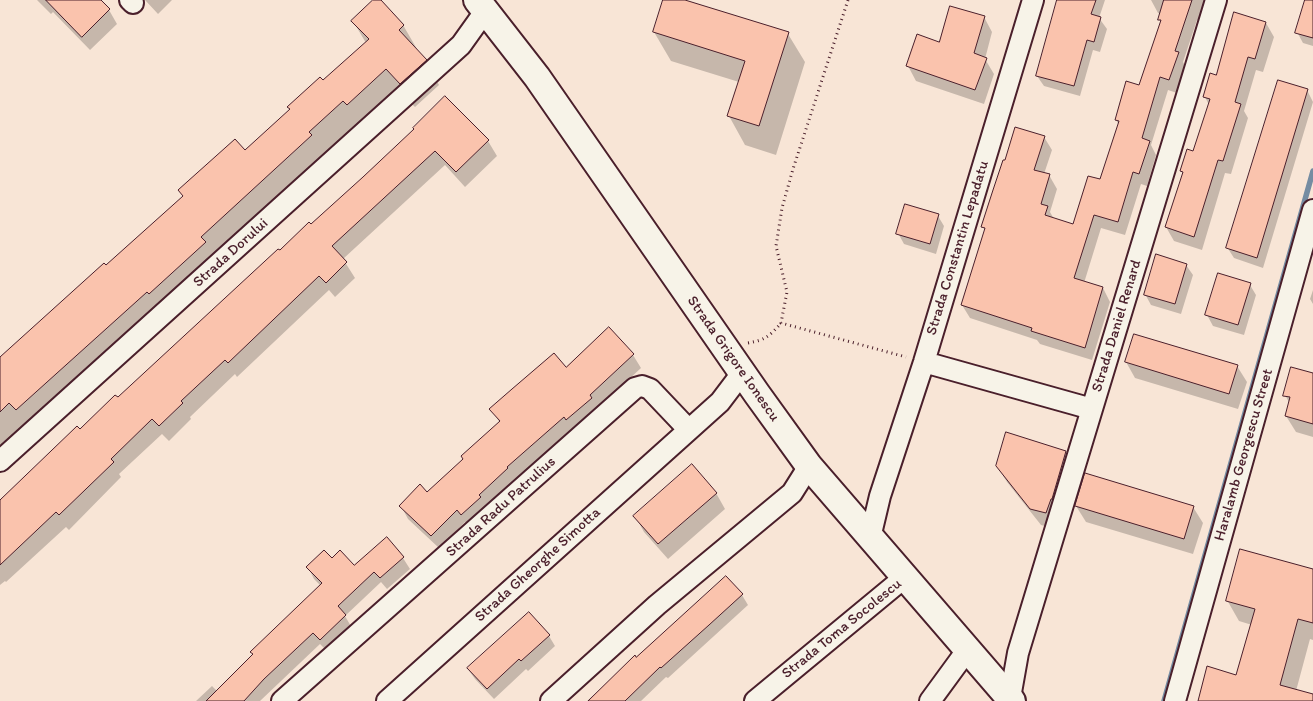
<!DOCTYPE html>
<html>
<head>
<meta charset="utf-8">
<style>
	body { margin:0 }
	canvas { display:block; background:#f8e5d6 }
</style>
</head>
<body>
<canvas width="1313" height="701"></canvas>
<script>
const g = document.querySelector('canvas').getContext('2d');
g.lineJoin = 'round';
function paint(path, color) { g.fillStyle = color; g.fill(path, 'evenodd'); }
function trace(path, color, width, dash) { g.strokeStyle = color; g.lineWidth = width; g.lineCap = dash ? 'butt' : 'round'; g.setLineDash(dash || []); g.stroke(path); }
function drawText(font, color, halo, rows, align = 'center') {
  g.font = font + ' Itim,sans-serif'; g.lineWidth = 4.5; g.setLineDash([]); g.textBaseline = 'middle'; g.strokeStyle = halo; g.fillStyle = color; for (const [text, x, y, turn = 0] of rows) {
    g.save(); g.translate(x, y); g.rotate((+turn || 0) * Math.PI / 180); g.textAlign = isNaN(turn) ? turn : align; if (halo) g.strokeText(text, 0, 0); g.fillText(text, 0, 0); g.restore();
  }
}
const shadow = new Path2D(`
	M 37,0 L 100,0 L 109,10 L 117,24 L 90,50 L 53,12 L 51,14 Z
	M 145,0 L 172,0 L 158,14 Z
	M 375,0 L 379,0 L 403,25 L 417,49 L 416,50 L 426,61 L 439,85 L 415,107 L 400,92 L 361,128 L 358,124 L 323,156 L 325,160 L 30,433 L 24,426 L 0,449 L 0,359 L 183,197 L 180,190 L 245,152 L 291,110 L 289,107 L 323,82 L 366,43 L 353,21 Z
	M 664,0 L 681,0 L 788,34 L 805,62 L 776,155 L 745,145 L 729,116 L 739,82 L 671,61 L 654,32 Z
	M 1066,0 L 1105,0 L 1099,18 L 1107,29 L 1100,52 L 1093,50 L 1080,96 L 1044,86 L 1037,76 Z
	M 1151,0 L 1209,0 L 1201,22 L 1197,20 L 1183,62 L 1185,66 L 1177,93 L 1168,90 L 1151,145 L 1156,155 L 1147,186 L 1141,184 L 1125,235 L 1101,228 L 1084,283 L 1103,288 L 1110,302 L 1092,360 L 1040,344 L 1037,340 L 970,318 L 962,305 L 986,232 L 983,227 L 1044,137 L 1052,150 L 1044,174 L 1049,175 L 1057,189 L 1050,212 L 1054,219 L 1074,226 L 1101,181 L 1119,125 L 1116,120 L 1139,87 L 1161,23 L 1159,19 L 1161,14 L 1158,13 Z
	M 1306,0 L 1313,0 L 1313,46 L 1303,43 L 1297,32 Z
	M 984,17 L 992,32 L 985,59 L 994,74 L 984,104 L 916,81 L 908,66 L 940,43 Z
	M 1266,23 L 1274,37 L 1263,72 L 1256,70 L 1244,111 L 1248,118 L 1231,174 L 1225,173 L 1202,250 L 1174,241 L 1166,227 L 1184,175 L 1181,171 L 1194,153 L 1209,105 L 1205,97 L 1216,76 Z
	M 1307,90 L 1313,102 L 1263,268 L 1234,258 L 1227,247 Z
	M 445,98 L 488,141 L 497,156 L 465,187 L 445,165 L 343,259 L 355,278 L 335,297 L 329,290 L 237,377 L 235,374 L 190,417 L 191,419 L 169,441 L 162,434 L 119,474 L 121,477 L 69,530 L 66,527 L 6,582 L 5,581 L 0,585 L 0,502 L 80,431 L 118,399 L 280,252 L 311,226 L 415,130 Z
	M 938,216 L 944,226 L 936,254 L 904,244 L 898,233 Z
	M 1186,265 L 1193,275 L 1181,314 L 1151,305 L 1145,294 Z
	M 1250,285 L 1256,295 L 1244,335 L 1213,326 L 1207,315 Z
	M 1313,290 L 1313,304 L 1310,299 Z
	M 608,328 L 633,355 L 641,368 L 597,409 L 598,412 L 575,432 L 572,429 L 486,508 L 469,527 L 465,522 L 439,548 L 408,519 L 401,506 L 427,493 L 464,459 L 500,423 L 491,409 L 566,369 Z
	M 1126,362 L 1237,366 L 1247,382 L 1238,409 L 1135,378 Z
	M 1313,374 L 1313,437 L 1296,432 L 1286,416 L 1290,404 L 1285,395 Z
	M 1065,452 L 1074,468 L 1055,529 L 1041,525 L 1007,482 L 997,466 Z
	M 716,493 L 725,509 L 668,559 L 644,532 L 635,516 Z
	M 1076,506 L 1193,507 L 1203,523 L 1193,554 L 1086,522 Z
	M 387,539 L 403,558 L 410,569 L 387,589 L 381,582 L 345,616 L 352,628 L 327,651 L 320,644 L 260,701 L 196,701 L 212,686 L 217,691 L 321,586 L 314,579 L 308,567 L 332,560 L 354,566 Z
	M 1313,571 L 1313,640 L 1310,639 L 1296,691 L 1313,695 L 1313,701 L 1199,701 L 1237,676 L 1252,625 L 1239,621 L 1227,600 Z
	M 742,595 L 748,605 L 668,678 L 666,677 L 641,701 L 587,701 L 635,657 L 636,658 Z
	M 529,613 L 549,636 L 555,646 L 528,671 L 526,669 L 494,699 L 475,679 L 468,669 Z`);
const stream = new Path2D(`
	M 1164,701 L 1313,171`);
const building = new Path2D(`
	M 46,0 L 101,0 L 110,9 L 82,37 Z
	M 373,0 L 381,0 L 404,25 L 399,30 L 427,60 L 400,84 L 386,69 L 347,105 L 343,101 L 309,132 L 312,135 L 201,237 L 206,242 L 149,294 L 147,292 L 16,410 L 9,403 L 0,412 L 0,357 L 104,263 L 106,265 L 183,196 L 178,190 L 235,139 L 245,150 L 290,109 L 287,107 L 320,77 L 323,80 L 369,39 L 351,21 Z
	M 663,0 L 685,0 L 789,32 L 759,126 L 727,116 L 745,61 L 653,32 Z
	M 1057,0 L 1096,0 L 1091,14 L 1101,17 L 1094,42 L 1087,40 L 1074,86 L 1036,76 Z
	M 1164,0 L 1192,0 L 1175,51 L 1179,52 L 1169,80 L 1160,77 L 1142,138 L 1150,141 L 1139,174 L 1133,172 L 1118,222 L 1094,215 L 1074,278 L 1103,287 L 1085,348 L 1031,331 L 1032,328 L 961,305 L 985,228 L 981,227 L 993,190 L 1003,160 L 1005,160 L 1015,127 L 1045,136 L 1034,170 L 1050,174 L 1041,204 L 1048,206 L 1045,215 L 1073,224 L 1088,176 L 1100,179 L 1119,121 L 1115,120 L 1126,81 L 1139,85 L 1161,20 L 1158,20 Z
	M 1305,0 L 1313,0 L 1313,38 L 1295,33 Z
	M 950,6 L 985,16 L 974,53 L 987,58 L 975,90 L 906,66 L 917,34 L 939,42 Z
	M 1234,12 L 1266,22 L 1255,59 L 1248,57 L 1235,102 L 1241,104 L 1223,161 L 1218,160 L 1194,237 L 1165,227 L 1183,172 L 1180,171 L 1187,149 L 1193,151 L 1210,99 L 1203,97 L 1210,73 L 1216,75 Z
	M 1278,80 L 1308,89 L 1257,258 L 1226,248 Z
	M 445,96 L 489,140 L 456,172 L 435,151 L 332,246 L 347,262 L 326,283 L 319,276 L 228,363 L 225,360 L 181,401 L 183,403 L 159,426 L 152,419 L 111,459 L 114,462 L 59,515 L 56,512 L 0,565 L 0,500 L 77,426 L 80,429 L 115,395 L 118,397 L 278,249 L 280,250 L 309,222 L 311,224 L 363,177 L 414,129 L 413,128 Z
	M 905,204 L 939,214 L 930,244 L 896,234 Z
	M 1156,254 L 1187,264 L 1175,304 L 1144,295 Z
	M 1218,273 L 1251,283 L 1238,325 L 1205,315 Z
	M 609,327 L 634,354 L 590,395 L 592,398 L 566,420 L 564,417 L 507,467 L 508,468 L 479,495 L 481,497 L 461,515 L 457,510 L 431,536 L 399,506 L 420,484 L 427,492 L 463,459 L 461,456 L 500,421 L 489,409 L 512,389 L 554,353 L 566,367 Z
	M 1134,334 L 1238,365 L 1229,394 L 1125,362 Z
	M 1291,367 L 1313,373 L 1313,424 L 1285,416 L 1290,397 L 1283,396 Z
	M 1006,432 L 1066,451 L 1052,499 L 1051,499 L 1046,513 L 1030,509 L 996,466 Z
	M 692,464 L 717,493 L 658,544 L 633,516 Z
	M 1085,473 L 1194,506 L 1184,539 L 1075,506 Z
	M 387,537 L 404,557 L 380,578 L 374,572 L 338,606 L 346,615 L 320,640 L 313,633 L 264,679 L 244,701 L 206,701 L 253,654 L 250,652 L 322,583 L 306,567 L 324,550 L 332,558 L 340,550 L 354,565 Z
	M 1240,549 L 1313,569 L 1313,623 L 1298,619 L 1280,685 L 1313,694 L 1313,701 L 1198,701 L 1207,666 L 1236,675 L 1255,609 L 1226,601 Z
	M 726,576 L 743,594 L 709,625 L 661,668 L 660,667 L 625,701 L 588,701 L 635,655 L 636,657 Z
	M 529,612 L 550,635 L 521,661 L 519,659 L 487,689 L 467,668 Z`);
const path = new Path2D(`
	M 848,0 L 793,169 L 782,208 L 776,246 L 787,292 L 781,323 L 906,357
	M 748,343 C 765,340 770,336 781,323`);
const minor = new Path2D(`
	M 130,0 L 133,3
	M 924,362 L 1092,409
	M 0,461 L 461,45 L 486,10
	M 870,538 L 880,496 L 924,362 L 1033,0
	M 1010,698 L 1018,653 L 1216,0
	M 282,701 L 635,388 L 642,386 L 650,389 L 688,429
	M 387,701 L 720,402 L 742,373
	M 551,701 L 657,605 L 792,493 L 809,466
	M 755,701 L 905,577
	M 930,701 L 968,649
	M 1175,701 L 1313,210`);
const major = new Path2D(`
	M 477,0 L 537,77 L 757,394 L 809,466 L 1012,701`);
const streetNames = [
	["Strada Constantin Lepadatu",958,248,-73],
	["Strada Dorului",231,253,-42],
	["Strada Daniel Renard",1117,326,-73],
	["Strada Grigore Ionescu",733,359,55],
	["Haralamb Georgescu Street",1244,455,-74],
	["Strada Radu Patrulius",501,507,-42],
	["Strada Gheorghe Simotta",538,565,-42],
	["Strada Toma Socolescu",842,629,-39]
];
paint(shadow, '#0003');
trace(stream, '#758ca2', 5.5);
paint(building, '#fac3ad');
trace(building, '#4a1f2b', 1);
trace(minor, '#4a1f2b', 24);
trace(major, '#4a1f2b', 30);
trace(path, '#4a1f2b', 3, [1, 4]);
trace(minor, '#f7f3e8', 20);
trace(major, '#f7f3e8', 26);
drawText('15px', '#4a1f2b', '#f7f3e8', streetNames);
</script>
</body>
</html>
